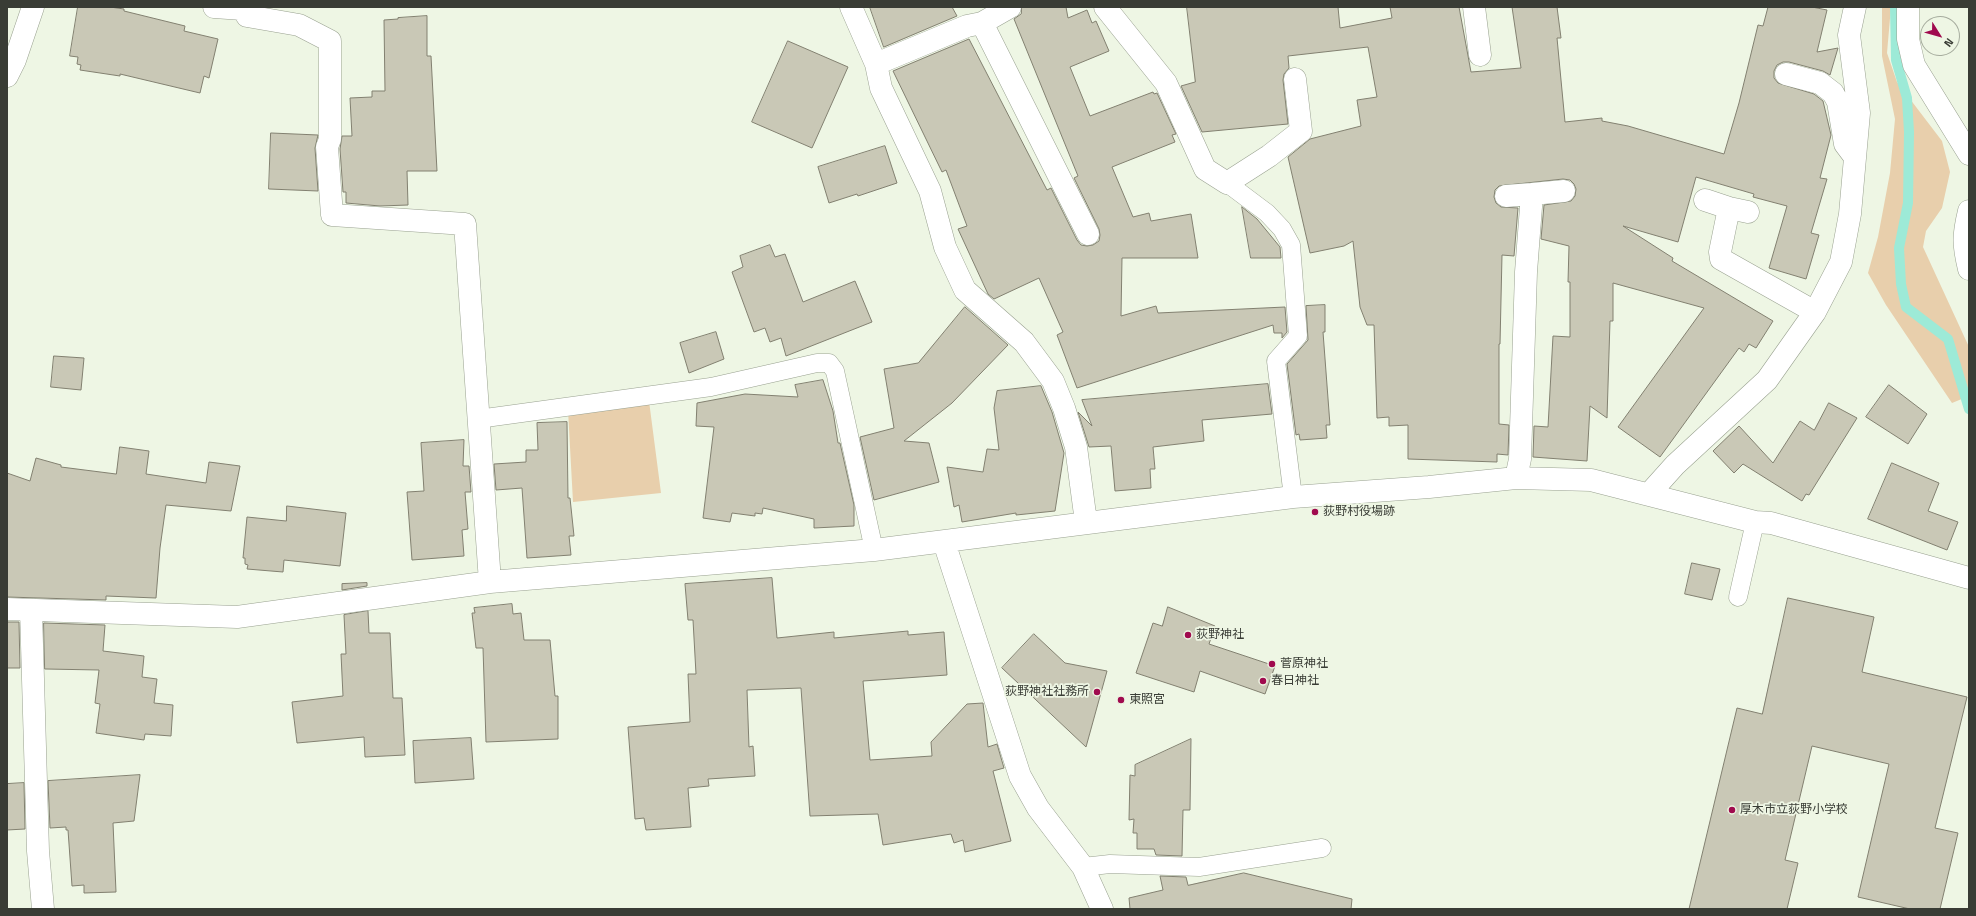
<!DOCTYPE html>
<html>
<head>
<meta charset="utf-8">
<style>
	body { margin:0 }
	#map { position:relative; width:1976px; height:916px; overflow:hidden; background:#eef6e4; font-family:"Titillium Web",sans-serif }
	canvas { display:block }
	.frame { position:absolute; inset:0; border:8px solid #393c35; pointer-events:none }
	.north { position:absolute; left:1920px; top:16px; width:40px; height:40px; box-sizing:border-box; background:#eef6e4; border:1px solid #a6ac9e; border-radius:50%; rotate:127deg; font-size:11px; font-weight:700; line-height:16px; text-align:center; color:#393c35 }
	.north::after { content:''; display:block; margin:auto; width:14px; height:18px; background:#a00a4e; clip-path:polygon(50% 0,100% 100%,50% 72%,0 100%) }
</style>
</head>
<body>
<div id="map">
<canvas width="1976" height="916"></canvas>
<div class="frame"></div>
<div class="north">N</div>
</div>
<script>
const g = document.querySelector('canvas').getContext('2d');
g.lineJoin = 'round';
function paint(path, color) { g.fillStyle = color; g.fill(path, 'evenodd'); }
function trace(path, color, width, dash) { g.strokeStyle = color; g.lineWidth = width; g.lineCap = dash ? 'butt' : 'round'; g.setLineDash(dash || []); g.stroke(path); }
function drawText(font, color, halo, rows, align = 'center') {
  g.font = font + ' "Titillium Web","Noto Sans JP",sans-serif'; g.lineWidth = 3.5; g.setLineDash([]); g.textBaseline = 'middle'; g.strokeStyle = halo; g.fillStyle = color; for (const [text, x, y, turn = 0] of rows) {
    g.save(); g.translate(x, y); g.rotate((+turn || 0) * Math.PI / 180); g.textAlign = isNaN(turn) ? turn : align; if (halo) g.strokeText(text, 0, 0); g.fillText(text, 0, 0); g.restore();
  }
}
const green = new Path2D(`
	M 1882,7 L 1891,7 L 1887,53 L 1897,82 L 1942,141 L 1950,172 L 1942,208 L 1926,231 L 1923,247 L 1969,347 L 1969,396 L 1952,403 L 1886,305 L 1868,273 L 1878,237 L 1890,173 L 1895,119 L 1882,56 Z
	M 649,401 L 661,493 L 573,502 L 568,410 Z`);
const stream = new Path2D(`
	M 1895,7 L 1896,60 L 1907,98 L 1909,132 L 1908,203 L 1899,248 L 1901,284 L 1906,307 L 1948,339 L 1969,409`);
const building = new Path2D(`
	M 78,7 L 110,7 L 124,9 L 124,11 L 185,26 L 184,31 L 218,39 L 209,78 L 204,76 L 200,93 L 120,74 L 120,76 L 80,70 L 81,65 L 77,64 L 78,57 L 70,56 Z
	M 870,7 L 952,7 L 957,16 L 884,47 Z
	M 1022,7 L 1066,7 L 1068,18 L 1087,10 L 1092,23 L 1096,21 L 1109,51 L 1070,67 L 1090,116 L 1153,92 L 1154,94 L 1157,93 L 1176,134 L 1172,135 L 1175,142 L 1112,167 L 1133,217 L 1149,213 L 1151,221 L 1191,214 L 1198,258 L 1122,258 L 1121,316 L 1156,306 L 1158,313 L 1285,307 L 1287,332 L 1282,338 L 1282,333 L 1274,333 L 1273,325 L 1077,388 L 1057,335 L 1063,332 L 1039,278 L 994,299 L 988,294 L 958,229 L 967,226 L 946,170 L 942,172 L 893,71 L 969,39 L 1047,190 L 1051,188 L 1077,240 L 1081,245 L 1087,246 L 1093,245 L 1099,241 L 1100,235 L 1099,229 L 1074,178 L 1078,176 L 1014,19 L 1021,14 Z
	M 1187,7 L 1338,7 L 1340,28 L 1392,18 L 1390,7 L 1459,7 L 1471,72 L 1521,68 L 1512,7 L 1557,7 L 1561,38 L 1557,38 L 1565,122 L 1602,118 L 1602,121 L 1628,126 L 1724,154 L 1739,103 L 1758,25 L 1763,26 L 1768,7 L 1812,7 L 1827,10 L 1817,52 L 1838,48 L 1830,75 L 1823,71 L 1789,62 L 1783,62 L 1777,65 L 1774,71 L 1774,78 L 1778,83 L 1814,94 L 1823,101 L 1831,135 L 1820,178 L 1827,179 L 1811,233 L 1819,235 L 1806,279 L 1769,268 L 1787,206 L 1753,197 L 1754,194 L 1696,177 L 1678,242 L 1623,226 L 1673,258 L 1672,261 L 1773,321 L 1756,348 L 1749,344 L 1744,352 L 1739,348 L 1660,457 L 1618,427 L 1704,308 L 1613,283 L 1613,321 L 1610,321 L 1607,418 L 1590,406 L 1587,461 L 1533,457 L 1534,426 L 1548,427 L 1553,336 L 1570,337 L 1570,282 L 1568,282 L 1569,246 L 1541,239 L 1544,205 L 1571,201 L 1575,196 L 1576,189 L 1574,184 L 1570,180 L 1563,179 L 1499,186 L 1495,190 L 1494,197 L 1496,203 L 1501,207 L 1518,208 L 1514,256 L 1502,255 L 1500,344 L 1499,344 L 1499,424 L 1509,425 L 1508,455 L 1497,454 L 1497,462 L 1408,459 L 1408,425 L 1389,426 L 1389,417 L 1377,418 L 1374,325 L 1367,325 L 1360,307 L 1353,241 L 1344,246 L 1310,253 L 1288,157 L 1310,139 L 1361,126 L 1357,100 L 1377,97 L 1368,47 L 1288,56 L 1289,68 L 1284,74 L 1283,80 L 1288,124 L 1202,132 L 1181,86 L 1195,82 Z
	M 427,16 L 427,56 L 431,56 L 437,171 L 407,171 L 408,205 L 380,206 L 346,203 L 346,192 L 343,192 L 340,149 L 342,136 L 352,136 L 350,98 L 372,97 L 372,91 L 385,91 L 384,20 L 398,19 L 398,18 Z
	M 788,41 L 848,67 L 812,148 L 752,122 Z
	M 271,133 L 318,135 L 315,148 L 318,191 L 269,189 Z
	M 885,146 L 897,183 L 858,196 L 857,194 L 829,203 L 818,167 Z
	M 1242,207 L 1257,219 L 1280,247 L 1281,258 L 1251,258 Z
	M 770,245 L 775,257 L 785,254 L 803,302 L 855,281 L 872,322 L 786,356 L 781,338 L 770,342 L 765,328 L 754,332 L 732,272 L 743,267 L 740,256 Z
	M 1325,305 L 1325,332 L 1323,332 L 1330,425 L 1326,425 L 1327,438 L 1300,440 L 1299,434 L 1296,435 L 1287,364 L 1308,340 L 1306,306 Z
	M 965,307 L 1008,345 L 952,403 L 904,441 L 929,443 L 939,482 L 874,500 L 860,437 L 894,428 L 884,369 L 918,363 Z
	M 716,332 L 724,359 L 689,373 L 680,343 Z
	M 54,356 L 84,358 L 81,390 L 51,387 Z
	M 823,380 L 833,411 L 838,443 L 840,443 L 854,505 L 854,526 L 814,528 L 814,519 L 763,508 L 762,514 L 755,513 L 755,516 L 732,513 L 730,522 L 703,518 L 714,427 L 696,426 L 697,403 L 745,394 L 798,397 L 795,385 Z
	M 1268,384 L 1272,414 L 1202,420 L 1204,441 L 1153,447 L 1155,469 L 1150,469 L 1151,488 L 1115,491 L 1111,446 L 1089,447 L 1078,412 L 1092,426 L 1082,400 Z
	M 1889,385 L 1927,414 L 1908,444 L 1866,417 Z
	M 1041,386 L 1052,412 L 1064,453 L 1055,511 L 1016,515 L 1016,513 L 962,522 L 959,505 L 954,507 L 947,467 L 983,472 L 987,449 L 999,450 L 994,408 L 997,391 Z
	M 1829,403 L 1857,418 L 1809,495 L 1806,494 L 1802,501 L 1743,464 L 1734,473 L 1713,451 L 1739,426 L 1773,463 L 1800,421 L 1814,430 Z
	M 567,422 L 568,498 L 570,498 L 574,536 L 569,536 L 571,555 L 527,558 L 522,488 L 496,490 L 494,464 L 526,462 L 526,450 L 538,450 L 537,423 Z
	M 464,440 L 463,466 L 469,466 L 471,492 L 465,492 L 468,529 L 462,530 L 464,556 L 412,560 L 407,492 L 424,491 L 421,443 Z
	M 120,447 L 149,451 L 146,474 L 206,483 L 209,462 L 240,466 L 231,511 L 166,505 L 160,548 L 156,598 L 106,596 L 106,600 L 7,597 L 7,473 L 30,481 L 36,458 L 61,465 L 61,467 L 116,474 Z
	M 1892,463 L 1939,483 L 1928,511 L 1958,522 L 1947,550 L 1868,519 Z
	M 287,506 L 346,513 L 340,566 L 284,560 L 283,572 L 247,569 L 248,565 L 245,564 L 245,558 L 243,558 L 247,517 L 286,521 Z
	M 1692,563 L 1720,569 L 1712,600 L 1685,594 Z
	M 772,578 L 777,638 L 834,632 L 834,638 L 908,631 L 908,635 L 944,632 L 947,675 L 863,681 L 870,760 L 932,756 L 931,742 L 967,704 L 983,703 L 988,747 L 997,744 L 1004,768 L 993,771 L 1011,841 L 965,852 L 963,840 L 954,843 L 951,834 L 883,845 L 878,814 L 810,816 L 801,688 L 747,690 L 749,747 L 753,746 L 755,776 L 708,779 L 709,786 L 688,788 L 691,827 L 646,830 L 644,818 L 635,819 L 628,727 L 690,722 L 688,674 L 696,674 L 693,620 L 688,620 L 685,584 Z
	M 367,583 L 367,586 L 342,590 L 342,584 Z
	M 1788,598 L 1874,617 L 1862,672 L 1967,697 L 1935,828 L 1958,833 L 1940,909 L 1910,909 L 1858,897 L 1889,764 L 1812,746 L 1785,860 L 1798,863 L 1787,909 L 1689,909 L 1737,708 L 1762,714 Z
	M 512,604 L 513,614 L 521,613 L 524,640 L 550,640 L 555,696 L 558,696 L 558,739 L 486,742 L 483,648 L 476,648 L 472,613 L 475,613 L 474,608 Z
	M 1168,607 L 1215,626 L 1209,644 L 1275,666 L 1265,694 L 1200,671 L 1194,692 L 1136,673 L 1153,623 L 1162,626 Z
	M 368,611 L 369,633 L 390,633 L 393,698 L 402,698 L 405,755 L 365,757 L 364,737 L 297,743 L 292,702 L 343,696 L 341,654 L 346,654 L 344,615 Z
	M 7,622 L 19,622 L 20,668 L 7,668 Z
	M 44,623 L 105,625 L 103,651 L 144,656 L 142,677 L 157,679 L 154,703 L 173,705 L 171,736 L 145,734 L 144,740 L 96,733 L 100,704 L 95,703 L 99,670 L 45,669 Z
	M 1034,634 L 1065,663 L 1107,671 L 1086,747 L 1002,668 Z
	M 471,738 L 474,779 L 415,783 L 413,741 Z
	M 1191,739 L 1190,810 L 1183,810 L 1182,856 L 1156,855 L 1154,849 L 1137,849 L 1137,833 L 1133,833 L 1134,819 L 1129,820 L 1130,775 L 1135,776 L 1135,765 Z
	M 140,775 L 134,821 L 113,823 L 116,892 L 84,893 L 84,885 L 72,886 L 68,830 L 66,830 L 66,827 L 50,828 L 48,781 Z
	M 24,783 L 25,829 L 7,830 L 7,784 Z
	M 1244,873 L 1352,899 L 1351,909 L 1130,909 L 1129,898 L 1163,890 L 1160,876 L 1186,877 L 1188,885 Z`);
const service = new Path2D(`
	M 1227,183 L 1267,213 L 1282,229 L 1291,245 L 1298,336 L 1276,361 L 1293,497
	M 478,419 L 711,387 L 817,363 L 829,363 L 835,371 L 874,550
	M 1738,597 L 1755,522
	M 1083,867 L 1110,864 L 1199,867 L 1322,848`);
const minor = new Path2D(`
	M 214,7 L 243,9 L 247,16 L 299,25 L 330,41 L 330,139 L 327,147 L 332,215 L 465,224 L 490,582
	M 851,7 L 876,64 L 881,88 L 930,191 L 945,247 L 965,290 L 1024,342 L 1053,381 L 1064,408 L 1076,447 L 1086,522
	M 1105,7 L 1166,83 L 1205,169 L 1227,183 L 1269,156 L 1301,131 L 1295,79
	M 1474,7 L 1480,55
	M 1908,7 L 1908,39 L 1914,65 L 1969,154
	M 982,23 L 1088,234
	M 876,64 L 967,26 L 982,23 L 1010,7
	M 1786,74 L 1820,83 L 1833,93 L 1838,102 L 1845,144 L 1854,156
	M 7,76 L 15,60 L 33,7
	M 1506,196 L 1532,194
	M 1705,200 L 1729,208 L 1720,252 L 1721,259 L 1815,312
	M 1729,208 L 1748,212
	M 1969,211 C 1963,236 1963,244 1969,269
	M 1516,478 L 1520,459 L 1526,272 L 1532,194 L 1564,191
	M 1649,494 L 1675,465 L 1767,380 L 1815,312 L 1841,262 L 1850,214 L 1859,113 L 1849,35 L 1855,7
	M 944,542 L 1020,776 L 1038,808 L 1083,867 L 1102,909
	M 7,609 L 237,617 L 490,582 L 874,550 L 1293,497 L 1429,487 L 1516,478 L 1591,480 L 1755,522 L 1771,523 L 1969,578
	M 31,610 L 38,851 L 43,909`);
const markers = [
	[1315,512,4,"#a00a4e"],
	[1188,635,4,"#a00a4e"],
	[1272,664,4,"#a00a4e"],
	[1263,681,4,"#a00a4e"],
	[1097,692,4,"#a00a4e"],
	[1121,700,4,"#a00a4e"],
	[1732,810,4,"#a00a4e"]
];
const poiNames = [
	["荻野村役場跡",1323,512],
	["荻野神社",1196,635],
	["菅原神社",1280,664],
	["春日神社",1271,681],
	["荻野神社社務所",1089,692,"right"],
	["東照宮",1129,700],
	["厚木市立荻野小学校",1740,810]
];
paint(green, '#e8cfac');
trace(stream, '#9dead7', 10);
paint(building, '#c9c8b6');
trace(building, '#828070', 1);
trace(service, '#99a190', 19);
trace(minor, '#99a190', 23);
trace(service, '#fff', 18);
trace(minor, '#fff', 22);
for (const [x, y, r, color] of markers) { const dot = new Path2D(); dot.arc(x, y, r, 0, 2 * Math.PI); g.fillStyle = color; g.fill(dot); trace(dot, '#eef6e4', 1.5); }
drawText('12px', '#393c35', '#eef6e4', poiNames, 'left');
</script>
</body>
</html>
